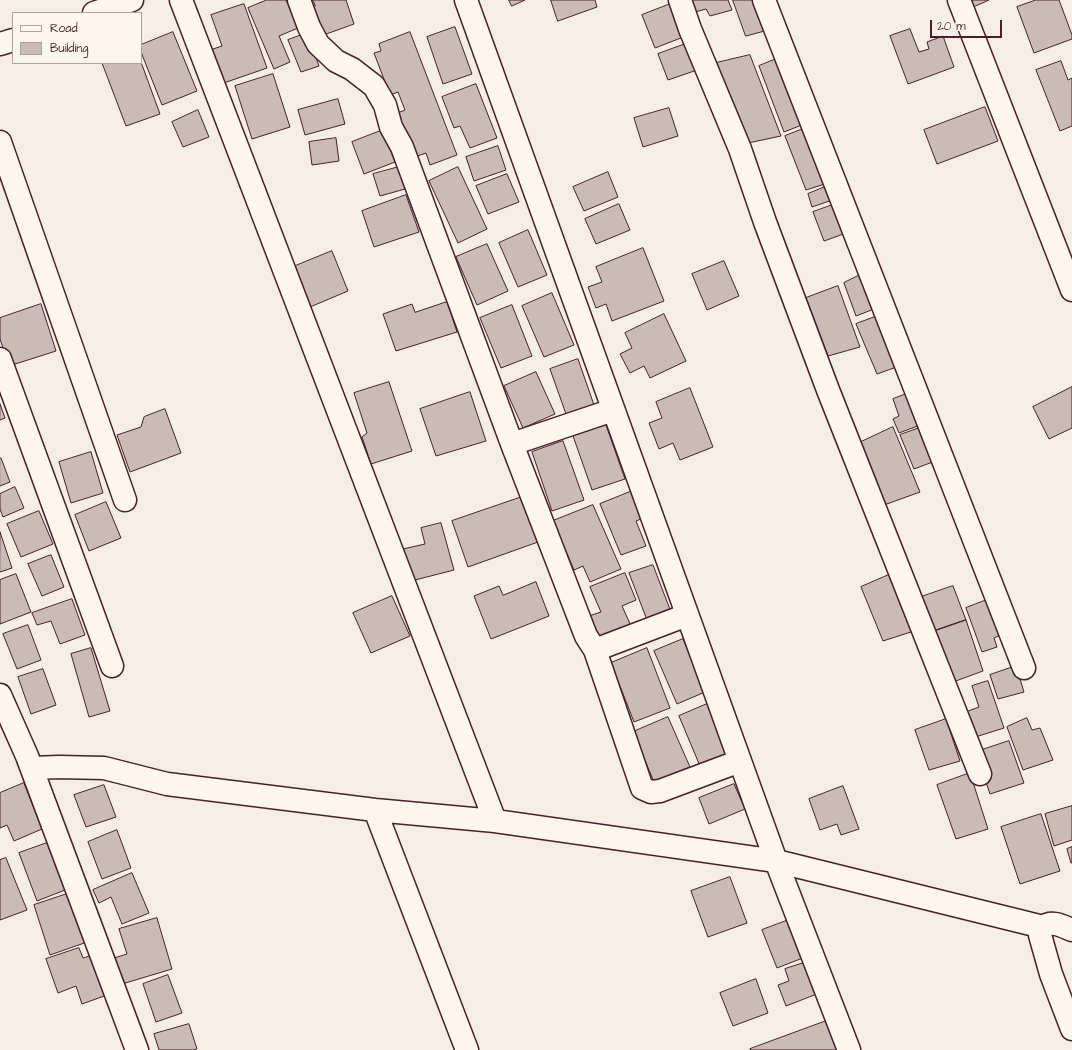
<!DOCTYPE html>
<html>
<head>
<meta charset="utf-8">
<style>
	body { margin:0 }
	#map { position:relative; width:1072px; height:1050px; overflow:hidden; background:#f4eee4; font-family:"Architects Daughter",sans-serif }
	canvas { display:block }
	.legend { position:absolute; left:12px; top:12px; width:130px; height:52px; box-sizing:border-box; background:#fbf7ec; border:1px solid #b4a19f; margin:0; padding:5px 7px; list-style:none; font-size:12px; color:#4a1f2b }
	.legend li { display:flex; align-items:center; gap:8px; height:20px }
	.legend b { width:20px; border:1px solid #b4a19f }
	.scale { position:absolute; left:930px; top:20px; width:72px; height:18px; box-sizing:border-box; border:2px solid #4a1f2b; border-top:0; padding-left:5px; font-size:12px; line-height:14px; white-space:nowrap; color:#4a1f2b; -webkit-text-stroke:3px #fbf7ec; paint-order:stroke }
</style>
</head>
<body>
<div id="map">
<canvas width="1072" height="1050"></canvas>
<ul class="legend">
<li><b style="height:5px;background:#fbf7ec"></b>Road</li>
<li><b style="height:11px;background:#cabbb6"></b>Building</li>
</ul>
<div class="scale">20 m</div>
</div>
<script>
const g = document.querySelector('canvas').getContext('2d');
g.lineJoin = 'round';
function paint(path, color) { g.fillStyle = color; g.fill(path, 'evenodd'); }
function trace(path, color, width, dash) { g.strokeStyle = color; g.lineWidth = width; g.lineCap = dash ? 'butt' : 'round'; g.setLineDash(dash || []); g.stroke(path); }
const building = new Path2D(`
	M 267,0 L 286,0 L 298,28 L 279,36 L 290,62 L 274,69 L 248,8 Z
	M 313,0 L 346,0 L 354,24 L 318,37 L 307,9 L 315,6 Z
	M 509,0 L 525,0 L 512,6 Z
	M 551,0 L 595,0 L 597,7 L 558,21 Z
	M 691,0 L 728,0 L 732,10 L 710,16 L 706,9 L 695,12 Z
	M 733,0 L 761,0 L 772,29 L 746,36 Z
	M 968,0 L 989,0 L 971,8 Z
	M 1036,0 L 1059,0 L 1072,35 L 1072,39 L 1034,53 L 1017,7 Z
	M 673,3 L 686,36 L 655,48 L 642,15 Z
	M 244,4 L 267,68 L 218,85 L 207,51 L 222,46 L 211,15 Z
	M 455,27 L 472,74 L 443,84 L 427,37 Z
	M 910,29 L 919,52 L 929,49 L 927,42 L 943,36 L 954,67 L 908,84 L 890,36 Z
	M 173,32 L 197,91 L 162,105 L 141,52 L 141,45 Z
	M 410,32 L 457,155 L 430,165 L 426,153 L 412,158 L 395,114 L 405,110 L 398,92 L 390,95 L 374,53 L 381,51 L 379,44 Z
	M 307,33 L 319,66 L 301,72 L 288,40 Z
	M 691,42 L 700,69 L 668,80 L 658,54 Z
	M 750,55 L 781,136 L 748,143 L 716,63 Z
	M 786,55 L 807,123 L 784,132 L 759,66 Z
	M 1061,61 L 1068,80 L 1072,78 L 1072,126 L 1060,131 L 1036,70 Z
	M 141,62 L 160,114 L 126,126 L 102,63 L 141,63 Z
	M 273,74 L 290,127 L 252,139 L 235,86 Z
	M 476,84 L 497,138 L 470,148 L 460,126 L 454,128 L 442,97 Z
	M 338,99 L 345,124 L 305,135 L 298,110 Z
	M 985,107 L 998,141 L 937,164 L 924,130 Z
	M 669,108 L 678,136 L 643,147 L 634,118 Z
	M 198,110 L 209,137 L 183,147 L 172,122 Z
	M 811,126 L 831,182 L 806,190 L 785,136 Z
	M 383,130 L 395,162 L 364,174 L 352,142 Z
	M 336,138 L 339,161 L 312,165 L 309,142 Z
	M 498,146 L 506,170 L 474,181 L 466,157 Z
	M 399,167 L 405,189 L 380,196 L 373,174 Z
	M 458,167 L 487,229 L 458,243 L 429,181 Z
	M 608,172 L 618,197 L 584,211 L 573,187 Z
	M 507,174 L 519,202 L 488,214 L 476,186 Z
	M 832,184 L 838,198 L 812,207 L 808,194 Z
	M 406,195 L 419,232 L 374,247 L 362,211 Z
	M 838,203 L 849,232 L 824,241 L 813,212 Z
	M 619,204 L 630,230 L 596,244 L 585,219 Z
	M 528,230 L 547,275 L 518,287 L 499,243 Z
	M 487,244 L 508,291 L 477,305 L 456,257 Z
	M 643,248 L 664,301 L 612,321 L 606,304 L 596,308 L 588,287 L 602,282 L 596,267 Z
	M 332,251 L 348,291 L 310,307 L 293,267 Z
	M 724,261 L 739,296 L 707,310 L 692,274 Z
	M 866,272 L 879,307 L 856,316 L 844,283 Z
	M 838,286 L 860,347 L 828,356 L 806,298 Z
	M 552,293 L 574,345 L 544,357 L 522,306 Z
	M 447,302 L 457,332 L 396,351 L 383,314 L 412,304 L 415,312 Z
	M 41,304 L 56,351 L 9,366 L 0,339 L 0,318 Z
	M 512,305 L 532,356 L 501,368 L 480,318 Z
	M 664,314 L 686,361 L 650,378 L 644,366 L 630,373 L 620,354 L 632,348 L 625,333 Z
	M 883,314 L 902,365 L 877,374 L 856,324 Z
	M 578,359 L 594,405 L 566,414 L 550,369 Z
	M 536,372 L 555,414 L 523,428 L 504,386 Z
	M 389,382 L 412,451 L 371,464 L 362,437 L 367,433 L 354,393 Z
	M 1072,387 L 1072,428 L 1049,439 L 1033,407 Z
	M 690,388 L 713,447 L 680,460 L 673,443 L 659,449 L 649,423 L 662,418 L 656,402 Z
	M 470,392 L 486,441 L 436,456 L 420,409 Z
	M 912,392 L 923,424 L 899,433 L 893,419 L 899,416 L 893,399 Z
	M 0,404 L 5,418 L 0,420 Z
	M 165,409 L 181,453 L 130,472 L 117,435 L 141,427 L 144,417 Z
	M 606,425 L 625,479 L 592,490 L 573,436 Z
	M 925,426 L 938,460 L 914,469 L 900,435 Z
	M 893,427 L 920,492 L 884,505 L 859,443 Z
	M 563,441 L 584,500 L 552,511 L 532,452 Z
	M 91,452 L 103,493 L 71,503 L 59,462 Z
	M 0,458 L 1,458 L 10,482 L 0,486 Z
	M 15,487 L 24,508 L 3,517 L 0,509 L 0,494 Z
	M 635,490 L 646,517 L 636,521 L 646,546 L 621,555 L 600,504 Z
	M 522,497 L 538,542 L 468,567 L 452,521 Z
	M 106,502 L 121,538 L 89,551 L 75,515 Z
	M 593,505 L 621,569 L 590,582 L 583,566 L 574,570 L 553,521 Z
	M 39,511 L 53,544 L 21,557 L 7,524 Z
	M 441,523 L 454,570 L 411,581 L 403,549 L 425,544 L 421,528 Z
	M 0,532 L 12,568 L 0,572 Z
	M 51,555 L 64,587 L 42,596 L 28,564 Z
	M 653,565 L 671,612 L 647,620 L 629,573 Z
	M 625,573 L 636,600 L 622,606 L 631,626 L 599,639 L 589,616 L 601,612 L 590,587 Z
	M 16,574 L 31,612 L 0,624 L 0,580 Z
	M 891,574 L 914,631 L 883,641 L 861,587 Z
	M 536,582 L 549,616 L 491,639 L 474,596 L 499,586 L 503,595 Z
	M 953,586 L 966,620 L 934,631 L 921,597 Z
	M 392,596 L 410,636 L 371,653 L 353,613 Z
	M 992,598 L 1005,633 L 994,638 L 997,647 L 982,652 L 966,608 Z
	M 72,599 L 85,635 L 60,644 L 51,621 L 37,625 L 32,613 Z
	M 966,620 L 983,671 L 953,682 L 934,631 Z
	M 28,625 L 41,660 L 17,669 L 3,634 Z
	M 683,639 L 705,692 L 677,704 L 654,651 Z
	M 91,648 L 110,711 L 89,717 L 71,654 Z
	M 647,648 L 670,708 L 634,722 L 611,663 Z
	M 1016,666 L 1024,692 L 998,699 L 990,675 Z
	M 43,669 L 56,705 L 31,714 L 18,677 Z
	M 988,681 L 1004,728 L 972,738 L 963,713 L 979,707 L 972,686 Z
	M 707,704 L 728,754 L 700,766 L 679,716 Z
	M 668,717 L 690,767 L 654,782 L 633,732 Z
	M 1027,718 L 1032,730 L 1040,728 L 1053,760 L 1023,770 L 1007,727 Z
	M 946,719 L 960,761 L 929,770 L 915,730 Z
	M 1009,741 L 1024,783 L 990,794 L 976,752 Z
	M 970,773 L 988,829 L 956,839 L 937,785 Z
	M 24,783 L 42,829 L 14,841 L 7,825 L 0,828 L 0,793 Z
	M 734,784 L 745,809 L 709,824 L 699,798 Z
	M 104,785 L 116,817 L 86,827 L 74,795 Z
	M 843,786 L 859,829 L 841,835 L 837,824 L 820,830 L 809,799 Z
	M 1072,806 L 1072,840 L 1054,846 L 1045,814 Z
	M 1041,814 L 1060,871 L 1020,884 L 1001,827 Z
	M 117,830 L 131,868 L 102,879 L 88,842 Z
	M 47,843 L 65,890 L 37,901 L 19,853 Z
	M 1072,847 L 1072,863 L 1071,863 L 1067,849 Z
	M 6,858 L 27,910 L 0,920 L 0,860 Z
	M 132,873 L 149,913 L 122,924 L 111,897 L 99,903 L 93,890 Z
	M 730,877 L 747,923 L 708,937 L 691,891 Z
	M 73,892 L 90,941 L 50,955 L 34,905 Z
	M 157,918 L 172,969 L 122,984 L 114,958 L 127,954 L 119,929 Z
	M 794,918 L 808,956 L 777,968 L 762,930 Z
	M 79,948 L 83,958 L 93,955 L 107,995 L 82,1004 L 76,986 L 58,993 L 46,959 Z
	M 810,961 L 822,992 L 786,1006 L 778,985 L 789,981 L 785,969 Z
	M 168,975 L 182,1013 L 156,1022 L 143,984 Z
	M 756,979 L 768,1013 L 733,1026 L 720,993 Z
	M 829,1020 L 840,1050 L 751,1050 L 750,1049 Z
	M 189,1024 L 197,1049 L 193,1050 L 159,1050 L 154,1034 Z`);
const minor = new Path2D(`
	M 181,0 L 495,821
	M 299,0 L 309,27 L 318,44 L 336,61 L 352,69 L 374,86 L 385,105 L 391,127 L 402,147 L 512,444 L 586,636 L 595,650 L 687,615
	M 466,0 L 776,861 L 849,1050
	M 680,0 L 690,29 L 740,149 L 765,222 L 828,390 L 980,774
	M 764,0 L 1024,668
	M 959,0 L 1072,290
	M 0,142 L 125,500
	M 0,359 L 112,666
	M 512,444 L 613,410
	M 595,650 L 642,788 L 651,792 L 660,791 L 740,761
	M 0,695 L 27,756 L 137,1050
	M 32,768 L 59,767 L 104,768 L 167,784 L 375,810 L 495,821 L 776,861 L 1043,927
	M 375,810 L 467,1050
	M 1072,930 C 1062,926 1052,920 1043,927 L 1040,935 L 1051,974 L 1072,1029`);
const secondary = new Path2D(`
	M 94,13 L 132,0
	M 0,44 L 13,40`);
paint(building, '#cabbb6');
trace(building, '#4a1f2b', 1);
trace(minor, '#4a1f2b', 25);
trace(secondary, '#4a1f2b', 25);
trace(minor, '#fbf7ec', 22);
trace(secondary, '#fbf7ec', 22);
</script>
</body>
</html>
